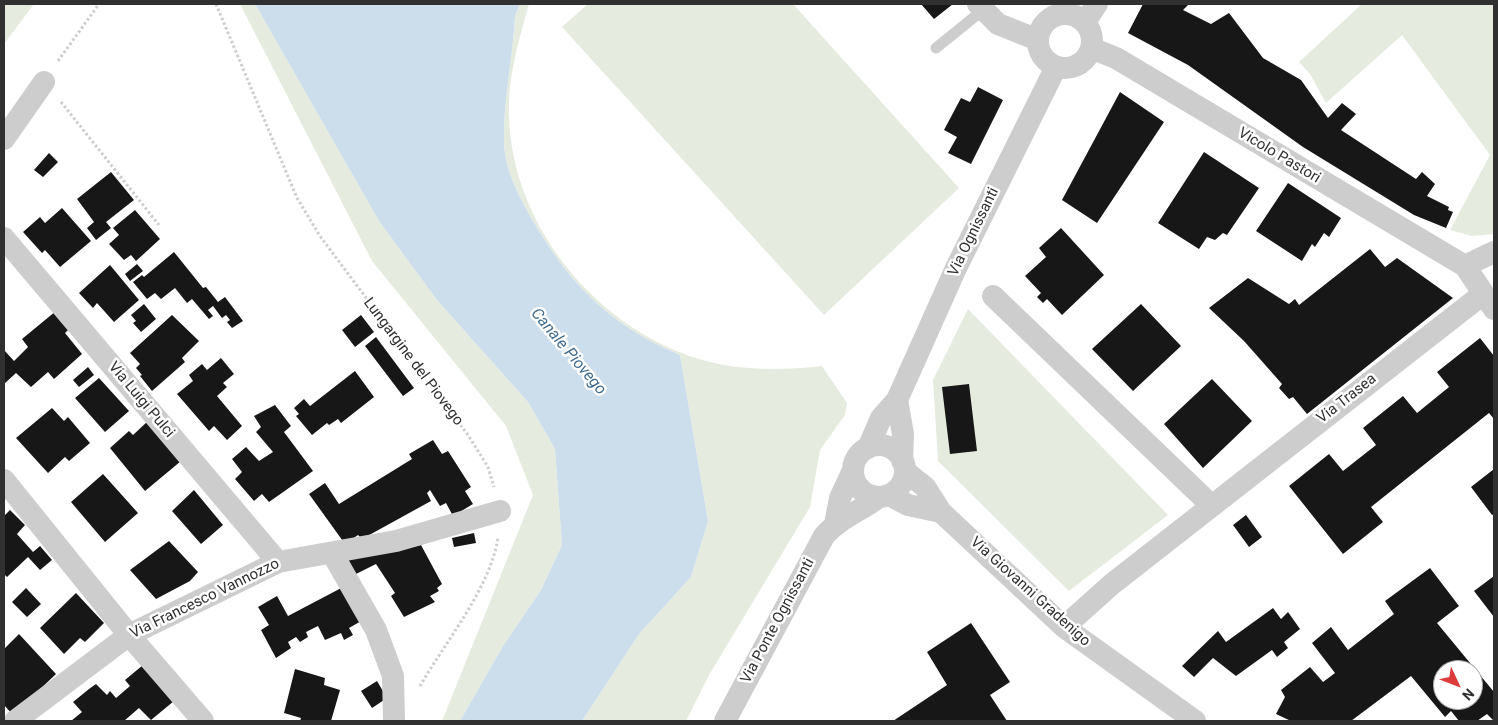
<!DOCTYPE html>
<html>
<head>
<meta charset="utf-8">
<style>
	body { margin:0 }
	#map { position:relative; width:1498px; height:725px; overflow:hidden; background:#fff; font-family:Roboto,sans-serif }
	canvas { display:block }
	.frame { position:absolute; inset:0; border:5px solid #303030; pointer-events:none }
	.north { position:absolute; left:1433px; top:660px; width:50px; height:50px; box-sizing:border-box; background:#fff; border:1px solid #acacac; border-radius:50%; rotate:133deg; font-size:14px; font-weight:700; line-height:20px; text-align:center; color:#303030 }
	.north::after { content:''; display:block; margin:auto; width:18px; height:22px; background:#dd3c3d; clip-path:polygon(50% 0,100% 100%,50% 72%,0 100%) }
</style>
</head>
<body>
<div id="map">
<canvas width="1498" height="725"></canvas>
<div class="frame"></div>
<div class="north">N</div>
</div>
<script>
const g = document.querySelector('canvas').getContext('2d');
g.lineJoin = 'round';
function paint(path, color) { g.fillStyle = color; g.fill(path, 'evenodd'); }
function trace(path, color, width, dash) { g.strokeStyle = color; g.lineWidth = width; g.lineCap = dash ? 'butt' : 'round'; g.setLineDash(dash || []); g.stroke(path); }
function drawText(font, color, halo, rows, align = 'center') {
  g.font = font + ' Roboto,sans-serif'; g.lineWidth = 5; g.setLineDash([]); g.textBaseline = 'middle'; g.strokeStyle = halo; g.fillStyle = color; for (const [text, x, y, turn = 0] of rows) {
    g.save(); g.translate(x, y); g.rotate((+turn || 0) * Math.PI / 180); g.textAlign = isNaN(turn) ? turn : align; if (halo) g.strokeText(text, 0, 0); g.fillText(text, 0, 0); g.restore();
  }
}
const green = new Path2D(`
	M 4,4 L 34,4 L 4,44 Z
	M 240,4 L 255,4 L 379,221 L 437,300 L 528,402 L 555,449 L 562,545 L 541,590 L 503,646 L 460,721 L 442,721 L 533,495 L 506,426 L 372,261 Z
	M 520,4 L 529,4 C 520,36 510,69 509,103 C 505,221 598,334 710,362 C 747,371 784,370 822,366 L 847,403 L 845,415 L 820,450 L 810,507 L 709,675 L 686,721 L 582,721 L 639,634 L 691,577 L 708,521 L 680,355 C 607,324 569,283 530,216 C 518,194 504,168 504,141 C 503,100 513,58 515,16 Z
	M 588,4 L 793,4 L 959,188 L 824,315 L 562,27 Z
	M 1362,4 L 1494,4 L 1494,234 L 1472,236 L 1450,230 L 1490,155 L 1402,35 L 1326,103 L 1310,74 L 1299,62 Z
	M 968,309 L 1168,515 L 1069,591 L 938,461 L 933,380 Z`);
const water = new Path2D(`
	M 255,4 L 520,4 L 515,16 C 513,58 503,100 504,141 C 504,168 518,194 530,216 C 569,283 607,324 680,355 L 708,521 L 691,577 L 639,634 L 582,721 L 460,721 L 503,646 L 541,590 L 562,545 L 555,449 L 528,402 L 437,300 L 379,221 Z`);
const building = new Path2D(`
	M 921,4 L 953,4 L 934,19 Z
	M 1143,4 L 1189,4 L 1183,10 L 1211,24 L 1229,13 L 1263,58 L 1301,80 L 1328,118 L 1342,103 L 1356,114 L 1341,130 L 1416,179 L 1422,172 L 1435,184 L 1427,196 L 1449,207 L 1448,210 L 1453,212 L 1446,228 L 1414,215 L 1303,147 L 1188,65 L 1128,33 Z
	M 978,87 L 1003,100 L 971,164 L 948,153 L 957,137 L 944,130 L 961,98 L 970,102 Z
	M 1120,92 L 1164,122 L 1097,223 L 1062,200 Z
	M 1204,152 L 1259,188 L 1227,235 L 1223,233 L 1215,240 L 1207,237 L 1199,249 L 1158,223 Z
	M 49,153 L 58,162 L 43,177 L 34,170 Z
	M 111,172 L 134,200 L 106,222 L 111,228 L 96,240 L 87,228 L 94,222 L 77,199 Z
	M 1288,183 L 1341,218 L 1329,237 L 1324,233 L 1315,247 L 1312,244 L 1302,261 L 1256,231 Z
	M 62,208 L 91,241 L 60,267 L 45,250 L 42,253 L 23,232 L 40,217 L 45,223 Z
	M 135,210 L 160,239 L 136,261 L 131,255 L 124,260 L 109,244 L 119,235 L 113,228 Z
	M 1061,228 L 1104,275 L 1062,315 L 1047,299 L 1043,303 L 1037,297 L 1041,293 L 1025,276 L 1046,257 L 1039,248 Z
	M 1370,249 L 1385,267 L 1397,258 L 1453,298 L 1307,414 L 1293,397 L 1289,399 L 1279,388 L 1282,384 L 1244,341 L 1209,308 L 1248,278 L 1289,304 L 1295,299 L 1299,305 Z
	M 174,252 L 203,288 L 206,287 L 218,302 L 225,297 L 243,321 L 232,328 L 227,322 L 230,320 L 226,315 L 222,318 L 213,306 L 208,310 L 213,316 L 209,319 L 192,299 L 187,303 L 175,288 L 161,299 L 155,293 L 147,299 L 133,282 L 142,275 L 144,277 Z
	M 137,264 L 143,271 L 130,281 L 125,274 Z
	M 110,265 L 139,300 L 114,322 L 97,303 L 93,308 L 79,293 Z
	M 144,304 L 156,319 L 141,332 L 133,323 L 136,321 L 131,315 Z
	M 1141,304 L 1181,346 L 1133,391 L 1092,349 Z
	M 56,311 L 70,328 L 65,333 L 82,354 L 54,379 L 48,372 L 31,387 L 16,373 L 4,384 L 4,350 L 14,361 L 28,347 L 22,339 Z
	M 172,315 L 199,341 L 182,358 L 185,362 L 152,391 L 140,376 L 142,375 L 136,368 L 140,364 L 130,353 Z
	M 361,315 L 374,332 L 355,347 L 342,330 Z
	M 376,337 L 414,388 L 403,396 L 365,346 Z
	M 1480,338 L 1494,356 L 1494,419 L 1489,413 L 1371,507 L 1383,522 L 1343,554 L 1289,486 L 1329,454 L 1343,471 L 1376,445 L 1363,428 L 1403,396 L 1417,413 L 1449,387 L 1437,372 Z
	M 221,358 L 234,374 L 223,383 L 227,387 L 217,396 L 242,426 L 227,440 L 214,426 L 209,431 L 177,394 L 193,381 L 189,375 L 202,364 L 207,370 Z
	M 88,367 L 94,375 L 79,387 L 73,380 Z
	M 355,371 L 374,397 L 341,423 L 338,419 L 329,425 L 327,423 L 312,435 L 296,416 L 299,414 L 294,408 L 304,399 L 310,406 Z
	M 99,378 L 129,411 L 105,432 L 75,398 Z
	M 1212,379 L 1252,421 L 1203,468 L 1164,424 Z
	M 969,384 L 977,451 L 950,454 L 942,387 Z
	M 275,405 L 291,426 L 284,432 L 313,471 L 269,502 L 262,494 L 254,501 L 235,479 L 242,472 L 232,459 L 246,447 L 259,461 L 273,452 L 256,432 L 261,427 L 254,416 Z
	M 52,408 L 64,421 L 68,417 L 90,443 L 69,461 L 65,457 L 48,473 L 16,438 Z
	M 148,421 L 181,461 L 145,491 L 110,448 L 129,431 L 133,435 Z
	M 433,440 L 442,454 L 448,451 L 471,487 L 465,491 L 473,504 L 453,516 L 446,503 L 440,506 L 430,490 L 427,493 L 431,501 L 362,539 L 358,535 L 345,544 L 309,494 L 325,483 L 339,504 L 412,459 L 409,454 Z
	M 1494,469 L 1494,514 L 1492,515 L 1471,487 Z
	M 103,474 L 138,513 L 105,542 L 71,502 Z
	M 194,490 L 223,525 L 201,544 L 172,511 Z
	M 10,510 L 25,525 L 17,534 L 33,552 L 40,546 L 52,560 L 40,570 L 28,557 L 7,577 L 4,574 L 4,513 L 5,515 Z
	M 1246,515 L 1262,537 L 1249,547 L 1233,525 Z
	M 474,533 L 476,543 L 454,547 L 452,538 Z
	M 169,541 L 198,572 L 190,581 L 156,599 L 130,570 Z
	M 421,545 L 442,584 L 437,588 L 439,591 L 430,596 L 435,602 L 404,617 L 391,596 L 395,593 L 376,564 L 356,574 L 348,560 Z
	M 1430,568 L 1459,606 L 1437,623 L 1494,692 L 1494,721 L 1487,714 L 1477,721 L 1459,721 L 1451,711 L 1445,717 L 1411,676 L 1351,721 L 1291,721 L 1276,714 L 1285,697 L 1281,690 L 1310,667 L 1323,682 L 1335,673 L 1312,643 L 1331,627 L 1348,650 L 1394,614 L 1385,601 ZM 1443,670 L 1473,670 L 1473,700 L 1443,700 Z
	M 1494,576 L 1494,617 L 1474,591 Z
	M 345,586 L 363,620 L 349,628 L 353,635 L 344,640 L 341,633 L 325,640 L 318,626 L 306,632 L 308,637 L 300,642 L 296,637 L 288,642 L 291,648 L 276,658 L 261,630 L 269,625 L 258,607 L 277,596 L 288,616 Z
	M 26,588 L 41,604 L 27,617 L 12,602 Z
	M 76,593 L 104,623 L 85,642 L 80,638 L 64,654 L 40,628 Z
	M 1273,608 L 1281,619 L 1288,612 L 1300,629 L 1284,642 L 1288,648 L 1277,657 L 1272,650 L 1236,676 L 1213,658 L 1194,677 L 1182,666 L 1218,631 L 1226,642 Z
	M 971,623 L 1010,682 L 990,695 L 1007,721 L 893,721 L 947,685 L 927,652 Z
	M 19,634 L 56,674 L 13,715 L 4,705 L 4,649 Z
	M 143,665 L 174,701 L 151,720 L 139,708 L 124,721 L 71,721 L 82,712 L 73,702 L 89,689 L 96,684 L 107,695 L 110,691 L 116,698 L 130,686 L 125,680 Z
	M 295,669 L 325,678 L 324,685 L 340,690 L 331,721 L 300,721 L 301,718 L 284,713 Z
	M 377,681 L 387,698 L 372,708 L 361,691 Z`);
const path = new Path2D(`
	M 216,4 L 297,198 L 320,236 L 468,435 L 488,467 L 494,487
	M 58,61 L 99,4
	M 61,102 L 159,225
	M 420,686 C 446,641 490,588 498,538`);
const lane = new Path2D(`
	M 936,48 L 983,10`);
const street = new Path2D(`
	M 978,4 L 998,24 L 1038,40
	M1038 41a27 27 0 1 1 54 0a27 27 0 1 1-54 0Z
	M 1085,22 L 1097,4
	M 1091,48 L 1116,58 L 1465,266 L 1494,309
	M 4,139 L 44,82
	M 4,238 L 278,562
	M 1465,266 L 1494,252
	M 993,296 L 1211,505
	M 897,400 L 903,434 L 902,461
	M853 471a26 26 0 1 1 52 0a26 26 0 1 1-52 0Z
	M 868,448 L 881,418 L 897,400 L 956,268 L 1056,67
	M 905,471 L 925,487 L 941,512 L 1064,627 L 1195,721
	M 4,480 L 129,635 L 203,721
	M 889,495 L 908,505 L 941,512
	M 835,524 L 840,498 L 852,472
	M 332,553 L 376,630 L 393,676 L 394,721
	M 1064,627 L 1112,584 L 1483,294
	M 15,721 L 129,635 L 278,562 L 396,541 L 500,511
	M 725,721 L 824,536 C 838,519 861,511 879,497`);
const streetNames = [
	["Vicolo Pastori",1279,156,31],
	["Via Ognissanti",974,232,-64],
	["Lungargine del Piovego",413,362,53],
	["Via Trasea",1347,399,-38],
	["Via Luigi Pulci",141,400,50],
	["Via Giovanni Gradenigo",1030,592,42],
	["Via Francesco Vannozzo",205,599,-26],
	["Via Ponte Ognissanti",778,621,-62]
];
const waterNames = [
	["Canale Piovego",568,352,50]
];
paint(green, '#e5ecdf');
paint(water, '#ccddeb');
paint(building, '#171717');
trace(path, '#cdcdcd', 3, [2.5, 2.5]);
trace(lane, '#cdcdcd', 11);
trace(street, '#cdcdcd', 22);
drawText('15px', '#303030', '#fff', streetNames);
drawText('italic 16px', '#416b8f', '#fff', waterNames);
</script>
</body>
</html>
